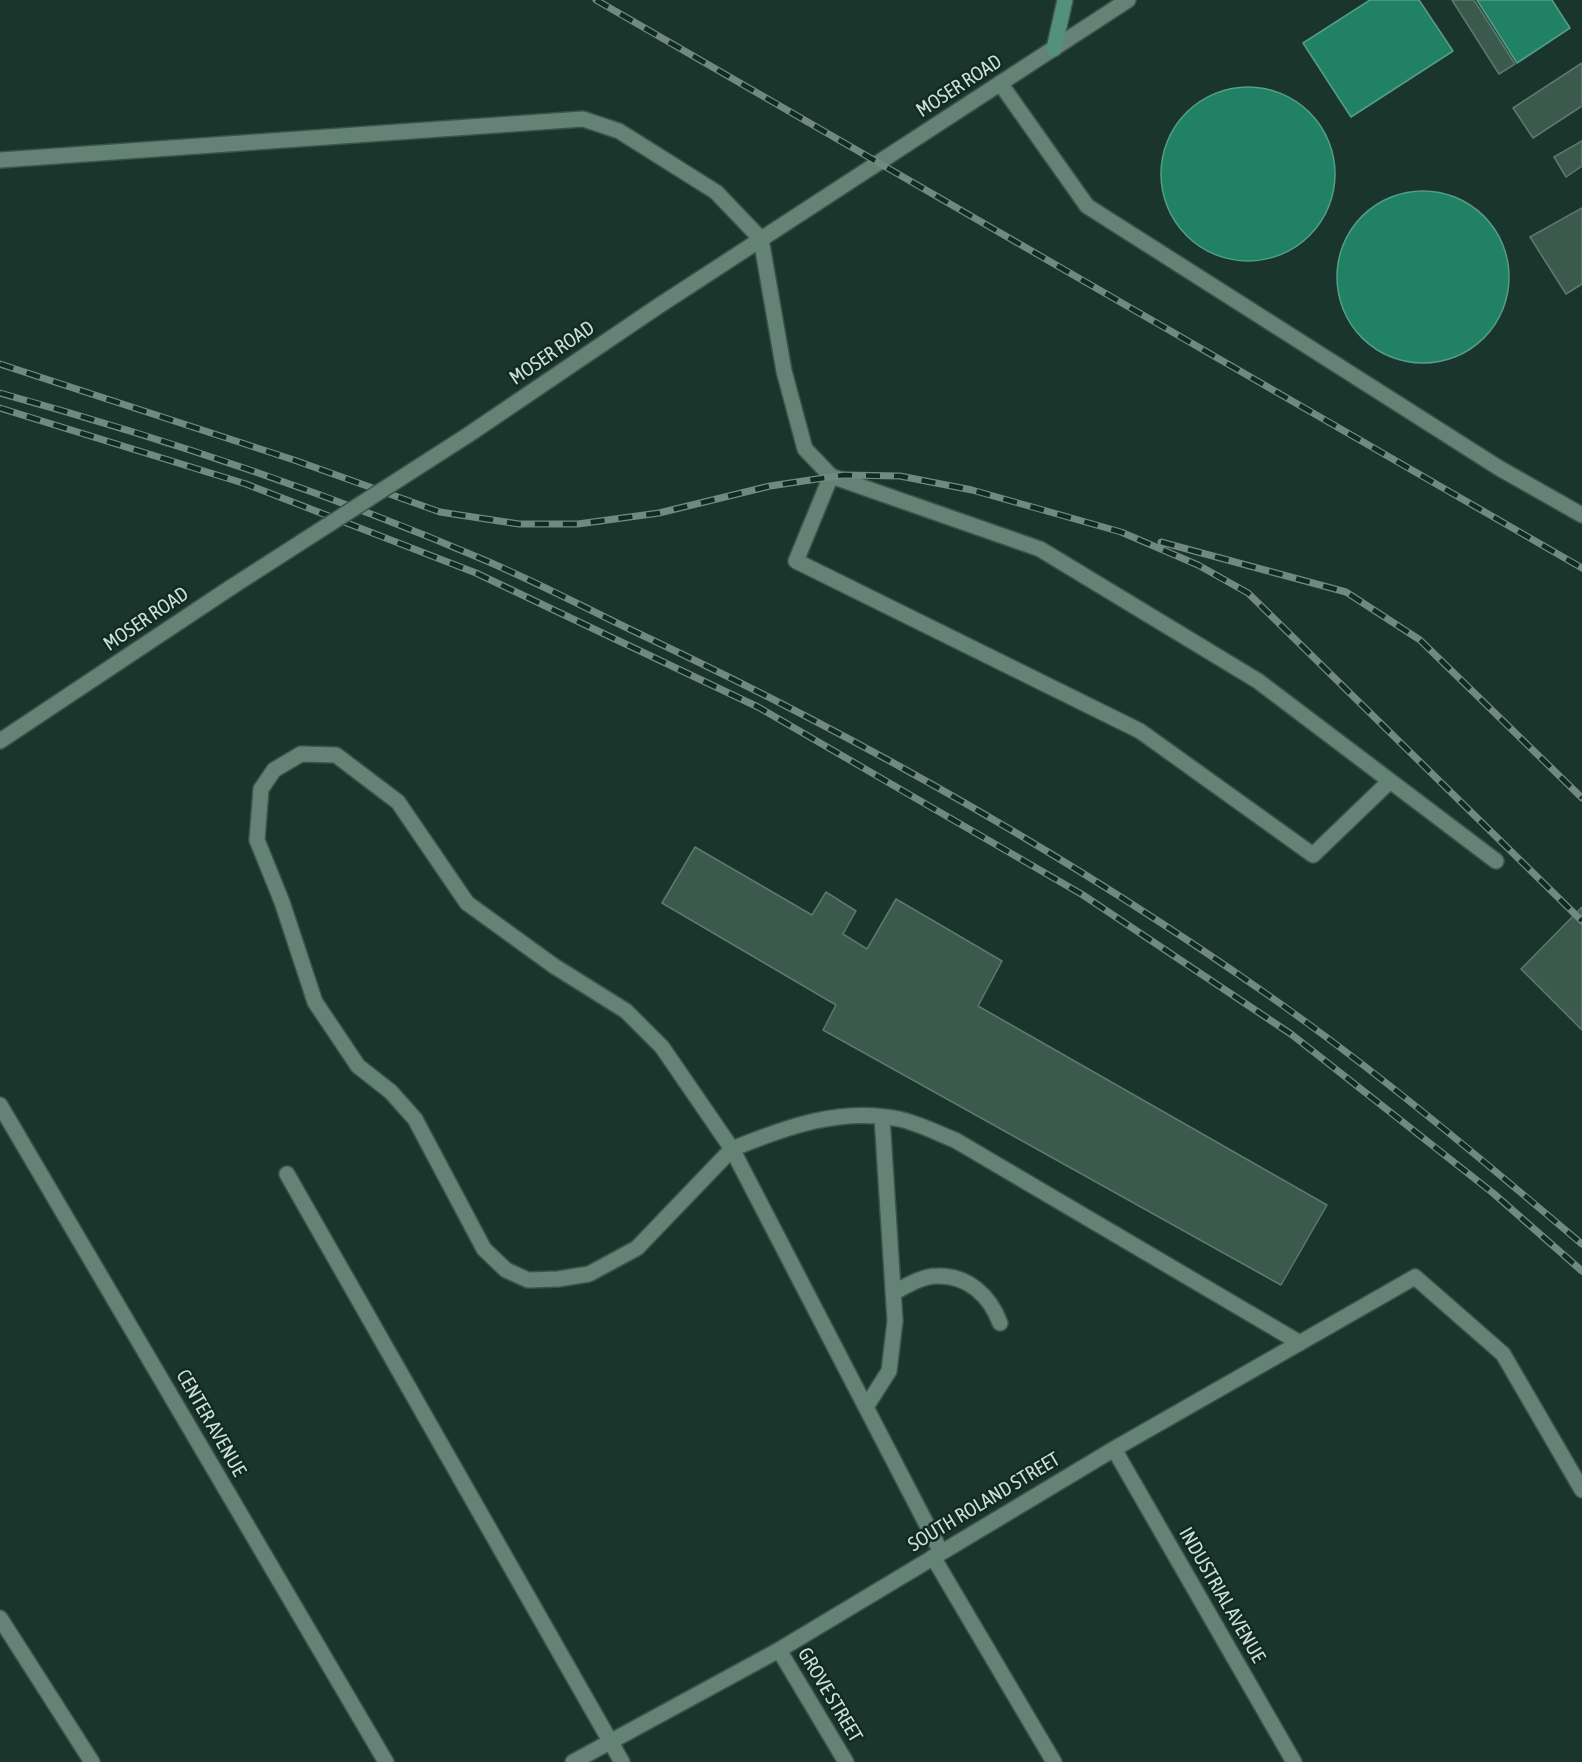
<!DOCTYPE html>
<html>
<head>
<meta charset="utf-8">
<style>
	body { margin:0 }
	canvas { display:block; background:#1a362c }
</style>
</head>
<body>
<canvas width="1582" height="1762"></canvas>
<script>
const g = document.querySelector('canvas').getContext('2d');
g.lineJoin = 'round';
function paint(path, color) { g.fillStyle = color; g.fill(path, 'evenodd'); }
function trace(path, color, width, dash) { g.strokeStyle = color; g.lineWidth = width; g.lineCap = dash ? 'butt' : 'round'; g.setLineDash(dash || []); g.stroke(path); }
function drawText(font, color, halo, rows, align = 'center') {
  g.font = font + ' "Asap Condensed",sans-serif'; g.lineWidth = 5; g.setLineDash([]); g.textBaseline = 'middle'; g.strokeStyle = halo; g.fillStyle = color; for (const [text, x, y, turn = 0] of rows) {
    g.save(); g.translate(x, y); g.rotate((+turn || 0) * Math.PI / 180); g.textAlign = isNaN(turn) ? turn : align; if (halo) g.strokeText(text, 0, 0); g.fillText(text, 0, 0); g.restore();
  }
}
const water = new Path2D(`
	M 1370,0 L 1419,0 L 1453,51 L 1351,117 L 1303,43 Z
	M 1477,0 L 1552,0 L 1570,28 L 1517,63 Z
	M1161 174a87 87 0 1 1 174 0a87 87 0 1 1-174 0Z
	M1337 277a86 86 0 1 1 172 0a86 86 0 1 1-172 0Z`);
const building = new Path2D(`
	M 1452,0 L 1474,0 L 1515,64 L 1499,74 Z
	M 1582,63 L 1582,106 L 1533,138 L 1513,108 Z
	M 1582,141 L 1582,166 L 1566,177 L 1554,157 Z
	M 1582,208 L 1582,284 L 1566,294 L 1530,237 Z
	M 695,847 L 812,915 L 826,892 L 856,911 L 843,934 L 867,949 L 896,899 L 1002,961 L 978,1006 L 1327,1205 L 1281,1285 L 823,1030 L 836,1005 L 662,903 Z
	M 1582,907 L 1582,1030 L 1521,969 Z`);
const lane = new Path2D(`
	M 1000,83 L 1087,206 L 1499,468 L 1582,515
	M 0,160 L 583,119 L 619,131 L 716,192 L 761,239 L 784,371 L 805,449 L 831,476 L 1040,549 L 1258,681 L 1496,861
	M 831,476 L 796,561 L 1140,731 L 1313,855 L 1390,781
	M 301,754 L 336,755 L 398,802 L 467,903 L 554,966 L 626,1011 L 662,1047 L 732,1149 L 637,1248 L 589,1274 L 558,1279 L 528,1280 L 506,1270 L 484,1249 L 415,1119 L 391,1092 L 358,1066 L 315,1002 L 282,902 L 257,840 L 261,789 L 274,770 Z
	M 287,1174 L 622,1762
	M 893,1293 C 906,1286 922,1276 937,1276 C 968,1275 990,1296 1000,1323
	M 866,1407 L 889,1371 L 895,1321 L 882,1117
	M 941,1552 L 732,1149 C 786,1127 840,1107 899,1119 C 918,1123 937,1133 955,1140 L 1300,1343
	M 933,1557 L 1054,1762
	M 0,1618 L 92,1762`);
const street = new Path2D(`
	M 468,435 L 657,307 L 1128,0
	M 0,741 L 233,586
	M 0,1105 L 386,1762
	M 1114,1449 L 1294,1762
	M 779,1650 L 846,1762
	M 573,1762 L 779,1650 L 1114,1449 L 1415,1277 L 1503,1354 L 1582,1490`);
const secondary = new Path2D(`
	M 1054,49 L 1065,0`);
const rail = new Path2D(`
	M 596,0 L 1582,568
	M 0,364 L 294,460 L 440,512 L 519,524 L 578,524 L 659,513 L 770,486 L 844,475 L 900,476 L 972,490 L 1121,532 L 1198,565 L 1248,593 L 1582,921
	M 0,393 C 163,438 326,492 482,559 C 537,582 591,611 646,637 C 862,739 1072,858 1268,995 C 1378,1072 1480,1158 1582,1244
	M 0,408 L 246,484 L 476,573 L 758,707 L 1083,895 L 1291,1034 L 1493,1193 L 1582,1271
	M 1161,542 L 1346,592 L 1420,640 L 1582,798`);
const streetBridge = new Path2D(`
	M 233,586 L 468,435`);
const streetNames = [
	["MOSER ROAD",959,86,-33],
	["MOSER ROAD",552,353,-34],
	["MOSER ROAD",146,619,-34],
	["CENTER AVENUE",211,1423,60],
	["SOUTH ROLAND STREET",984,1502,-31],
	["INDUSTRIAL AVENUE",1222,1595,60],
	["GROVE STREET",830,1695,59]
];
paint(water, '#218164');
trace(water, '#559d87', 1.5);
paint(building, '#3c594d');
trace(building, '#5b796d', 1.5);
trace(lane, '#3b534b', 18);
trace(street, '#3b534b', 18);
trace(secondary, '#3b534b', 18);
trace(lane, '#648276', 15);
trace(street, '#648276', 15);
trace(secondary, '#54917c', 15);
trace(rail, '#728980', 7);
trace(rail, '#102c22', 4.5, [14]);
trace(streetBridge, '#3b534b', 18, []);
trace(streetBridge, '#648276', 15);
drawText('20px', '#cfdfd8', '#102c22', streetNames);
</script>
</body>
</html>
